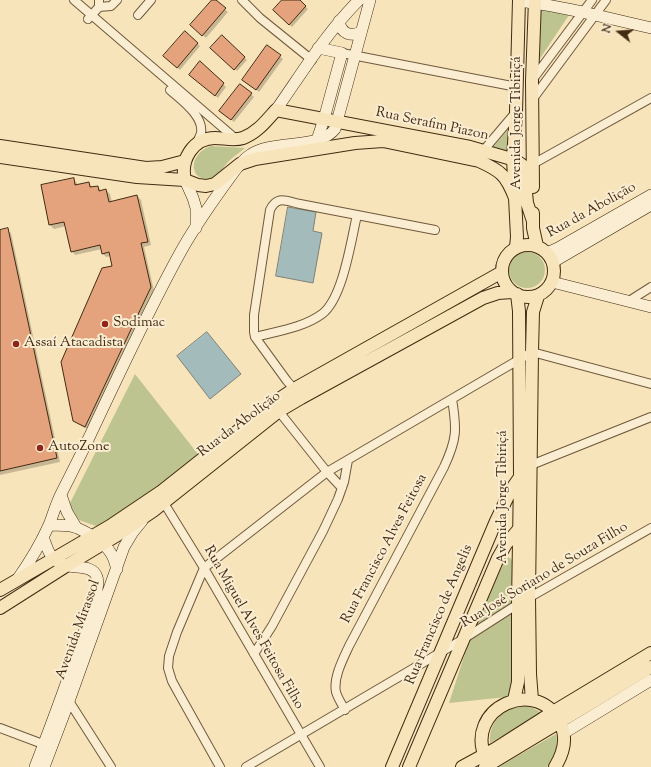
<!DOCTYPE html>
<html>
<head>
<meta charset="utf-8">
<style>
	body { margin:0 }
	#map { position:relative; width:651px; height:767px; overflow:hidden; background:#f8e4ba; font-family:"Sorts Mill Goudy",serif }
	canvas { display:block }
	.north { position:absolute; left:599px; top:12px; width:40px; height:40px; -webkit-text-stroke:3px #faedd2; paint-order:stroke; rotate:287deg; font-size:11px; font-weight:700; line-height:16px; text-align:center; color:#422b12 }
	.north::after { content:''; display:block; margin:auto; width:14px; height:18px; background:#422b12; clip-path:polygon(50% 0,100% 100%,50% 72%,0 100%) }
</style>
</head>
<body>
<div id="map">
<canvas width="651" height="767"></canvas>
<div class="north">N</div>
</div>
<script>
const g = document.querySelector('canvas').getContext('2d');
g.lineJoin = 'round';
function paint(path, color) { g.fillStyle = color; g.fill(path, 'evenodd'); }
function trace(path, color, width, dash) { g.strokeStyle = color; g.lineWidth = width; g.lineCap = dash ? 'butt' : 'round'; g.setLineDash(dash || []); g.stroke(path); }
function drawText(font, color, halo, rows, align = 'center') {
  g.font = font + ' "Sorts Mill Goudy",serif'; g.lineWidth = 4; g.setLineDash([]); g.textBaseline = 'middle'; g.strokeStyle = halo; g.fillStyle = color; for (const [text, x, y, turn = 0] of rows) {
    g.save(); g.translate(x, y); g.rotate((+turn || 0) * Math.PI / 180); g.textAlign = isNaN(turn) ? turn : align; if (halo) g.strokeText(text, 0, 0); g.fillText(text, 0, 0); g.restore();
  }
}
const green = new Path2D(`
	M 539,6 L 569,15 L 537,63 Z
	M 511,126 L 508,156 L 489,152 Z
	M 210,146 L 245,148 C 240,152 233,157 228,162 C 223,167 221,174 214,177 C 192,186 184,157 210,146 Z
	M509 270a18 18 0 1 1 36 0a18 18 0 1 1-36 0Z
	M 135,374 L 201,458 L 109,525 L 96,526 L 79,520 L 69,505 Z
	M 509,557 L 512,560 L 511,689 L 507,697 L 449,703 L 470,638 L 505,560 Z
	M 522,705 L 533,708 L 542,713 L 490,743 C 489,721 502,710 522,705 Z
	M 556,734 C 558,746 556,758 547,767 L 498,767 Z`);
const water = new Path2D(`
	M 288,207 L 316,212 L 313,231 L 322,233 L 313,283 L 276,276 Z
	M 207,332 L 241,374 L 210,399 L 177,356 Z`);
const shadow = new Path2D(`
	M 213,0 L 228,12 L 206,38 L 194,28 Z
	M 283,0 L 299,0 L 308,9 L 292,27 L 274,10 Z
	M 185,32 L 200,46 L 180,70 L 167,59 Z
	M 222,36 L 247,60 L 237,71 L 212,48 Z
	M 267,46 L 283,59 L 259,92 L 246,82 Z
	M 200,62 L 226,87 L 218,98 L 193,77 Z
	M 251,94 L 254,97 L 234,122 L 223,113 Z
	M 73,179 L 77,183 L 78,186 L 89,183 L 93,188 L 97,187 L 101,190 L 106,190 L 110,194 L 112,202 L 137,196 L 141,200 L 151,245 L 144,247 L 154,291 L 89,430 L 78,424 L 74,420 L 113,266 L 111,256 L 106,257 L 102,253 L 102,249 L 75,255 L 72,251 L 66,226 L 54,229 L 50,225 L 42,186 Z
	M 7,230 L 11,233 L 60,462 L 0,475 L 0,231 Z`);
const building = new Path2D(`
	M 212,0 L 216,0 L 226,8 L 202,36 L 190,25 Z
	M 282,0 L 300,0 L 306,6 L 289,25 L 273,10 Z
	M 185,31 L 198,43 L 177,68 L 163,56 Z
	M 222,35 L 245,57 L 234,70 L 210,48 Z
	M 267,45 L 281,55 L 256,90 L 242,80 Z
	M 200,61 L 224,83 L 215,96 L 189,75 Z
	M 240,84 L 252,93 L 231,120 L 219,111 Z
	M 74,178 L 75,185 L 89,182 L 90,187 L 98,186 L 99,191 L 106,189 L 109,202 L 137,195 L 148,242 L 141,243 L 151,287 L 85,427 L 73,421 L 61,362 L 102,268 L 112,266 L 109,252 L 102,254 L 100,245 L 71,252 L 64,222 L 49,225 L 41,185 Z
	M 8,228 L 57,458 L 0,471 L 0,230 Z`);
const street = new Path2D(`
	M 74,0 L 236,139
	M 242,0 L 260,18 L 312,60
	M 99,7 L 111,6 L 117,0
	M 138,15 L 151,0
	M 88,19 L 99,7 L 99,0
	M 342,53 L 517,87
	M 533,79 L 592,0
	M 170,90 C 181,100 204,116 201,133 C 200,137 197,141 196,145
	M 532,100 L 606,0
	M 483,151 L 516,112
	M 533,164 L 651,98
	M 629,301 L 651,287
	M 255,337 C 277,331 303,328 322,314 C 343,298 351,241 357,215
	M 297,392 L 287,381 L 255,337 L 254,332 L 254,315 L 270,210 C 277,195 286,201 300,204 L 435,230
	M 277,409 L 327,472 L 342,488
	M 531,465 L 651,417
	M 164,503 L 204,568 L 320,767
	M 254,654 L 272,626 L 323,531 L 338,499 L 344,482 L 348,460
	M 67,698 L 111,767
	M 345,710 C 342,704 338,699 336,692 C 333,678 343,659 349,646 L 444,467 C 457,439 457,430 452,399
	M 0,728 L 48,746
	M 220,767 L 178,692 L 172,681 L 168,668 L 169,656 L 177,632 L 204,568 L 327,472 L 532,352 L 651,384
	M 246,767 L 465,638 L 518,604 L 651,528`);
const secondary = new Path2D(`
	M 519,1 C 563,6 607,18 651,28
	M 339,21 C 341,34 351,37 361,32
	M 276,110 C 302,73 326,33 359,0
	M 317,140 L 324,119 L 342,53 L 318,48
	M 185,180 L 193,198 L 196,208 L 196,228
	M 547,253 L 558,248 L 651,195
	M 553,262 L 651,205
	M 552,282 L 651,307
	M 61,495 L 67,512 L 76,527
	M 49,525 C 57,526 69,524 77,528 C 87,532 105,543 110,552 C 114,557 115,563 117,569
	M 17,580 C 29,563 40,545 49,525 C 53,515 56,504 61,494 C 72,472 84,449 94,427 C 122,368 149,309 180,253 C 192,231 208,208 223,187 C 231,177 239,162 250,155 C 272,139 319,150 335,129 L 370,0
	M 564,733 L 651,680
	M 35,767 C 52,723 68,680 83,635 C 87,623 101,589 97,577 C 93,564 74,569 65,565 C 61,564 57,561 54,559 C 48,554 46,544 43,537
	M 44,767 L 69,701 L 124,547 L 133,532 L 142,521`);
const primary = new Path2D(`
	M 0,146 L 146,168 L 162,167 L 185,161
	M 0,157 L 137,177 L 185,180 L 198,185 L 206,186 L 215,184 L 240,164 L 255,159 L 355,143 L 383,141 L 479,161 C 501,171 506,175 515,198
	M 185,180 C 180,160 193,138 215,138 C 224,138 234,141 243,138 C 257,133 266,121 276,110 L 470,147 L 515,160 L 522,165 L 524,171 L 527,203 L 533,221
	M 533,187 L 532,81 L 535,0
	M 533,213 L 533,228 L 537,246
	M502 271a26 26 0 1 1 52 0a26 26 0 1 1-52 0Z
	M 516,247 L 517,237 L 513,159 L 516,112 L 519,0
	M 0,590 L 110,526 L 162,491 L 273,403 L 294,389 L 502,272
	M 0,608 L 66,566 L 119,534 L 153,511 L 279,411 L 301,398 L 483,298 L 498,293 L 512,292
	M 514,700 L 518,682 L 518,604 L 520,477 L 519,311 L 517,294
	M 532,700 L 530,674 L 529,597 L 532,352 L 533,312 L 538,296
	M 487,761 C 460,708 541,672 562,727 C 567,741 563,754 555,767
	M 392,767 L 496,521 L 511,490 L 520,477
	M 409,767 L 498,558 L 506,544 L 519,529 L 521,529
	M 462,767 L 495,749 L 553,712 L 651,653
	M 485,767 L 651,667`);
const markers = [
	[105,324,4,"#8f2418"],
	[16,344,4,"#8f2418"],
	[40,448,4,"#8f2418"]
];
const streetNames = [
	["Avenida Jorge Tibiriçá",518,123,-90],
	["Rua Serafim Piazon",432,125,12],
	["Rua da Abolição",592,211,-29],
	["Rua da Abolição",240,425,-37],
	["Avenida Jorge Tibiriçá",504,497,-90],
	["Rua Francisco Alves Feitosa",385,549,-62],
	["Rua José Soriano de Souza Filho",545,576,-31],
	["Rua Francisco de Angelis",440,615,-67],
	["Rua Miguel Alves Feitosa Filho",253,628,60],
	["Avenida Mirassol",79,630,-70]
];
const poiNames = [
	["Sodimac",113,324],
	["Assaí Atacadista",24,344],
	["AutoZone",48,448]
];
paint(green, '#bec48f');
paint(water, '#a4bbbc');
trace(water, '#7d8178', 1);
paint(shadow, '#0003');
paint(building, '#e4a37c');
trace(building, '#422b12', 1);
trace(street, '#70593c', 10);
trace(secondary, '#422b12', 12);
trace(primary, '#422b12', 14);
trace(street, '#faedd2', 8);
trace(secondary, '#faedd2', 11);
trace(primary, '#f8e4ba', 12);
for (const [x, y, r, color] of markers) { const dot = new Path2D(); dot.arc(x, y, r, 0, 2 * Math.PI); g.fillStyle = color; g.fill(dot); trace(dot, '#faedd2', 1.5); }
drawText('14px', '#422b12', '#faedd2', streetNames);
drawText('14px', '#422b12', '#faedd2', poiNames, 'left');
</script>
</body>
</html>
